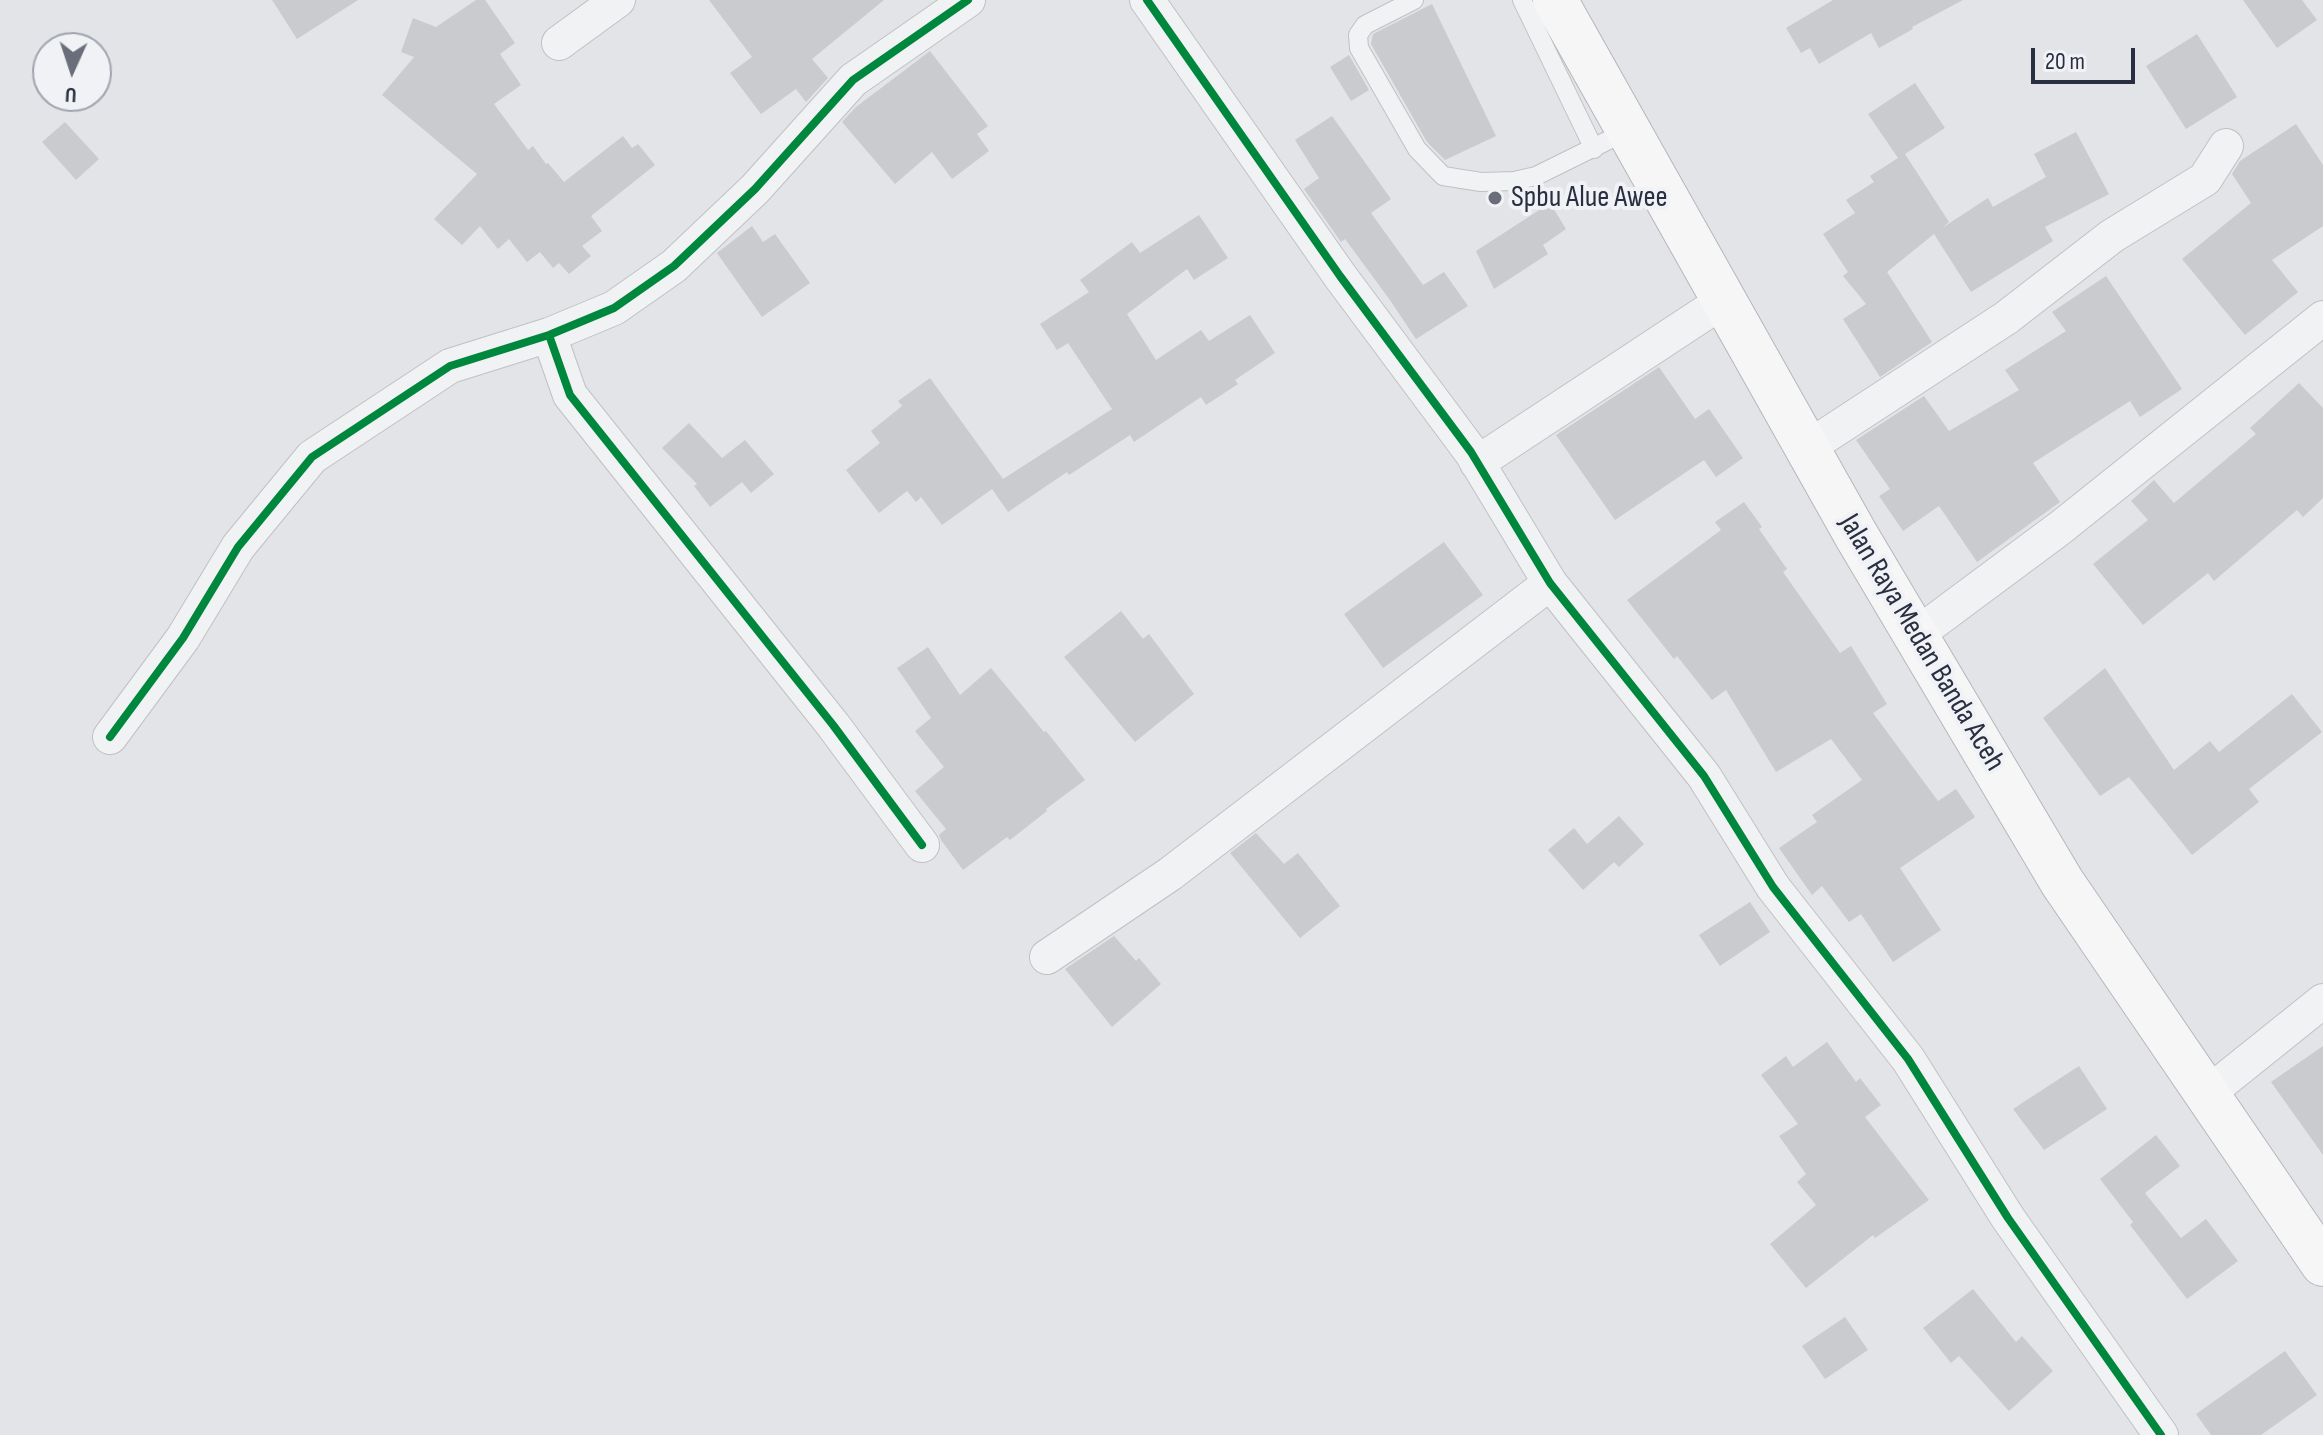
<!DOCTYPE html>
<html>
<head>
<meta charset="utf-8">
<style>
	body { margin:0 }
	#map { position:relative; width:2323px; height:1435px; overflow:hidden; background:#e2e4e7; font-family:"Sofia Sans Condensed",sans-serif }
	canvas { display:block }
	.north { position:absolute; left:32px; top:32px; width:80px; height:80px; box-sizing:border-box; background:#f0f2f6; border:2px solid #a0a4ad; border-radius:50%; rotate:183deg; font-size:22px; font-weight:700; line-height:32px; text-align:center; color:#292f40 }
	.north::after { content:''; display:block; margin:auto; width:28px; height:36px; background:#6a6e7a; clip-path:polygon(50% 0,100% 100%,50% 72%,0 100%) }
	.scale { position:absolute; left:2031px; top:48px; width:104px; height:36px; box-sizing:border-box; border:4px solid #292f40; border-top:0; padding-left:10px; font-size:24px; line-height:28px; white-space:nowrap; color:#292f40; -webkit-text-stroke:6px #f0f2f6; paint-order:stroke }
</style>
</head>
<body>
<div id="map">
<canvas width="2323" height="1435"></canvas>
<div class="north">U</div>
<div class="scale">20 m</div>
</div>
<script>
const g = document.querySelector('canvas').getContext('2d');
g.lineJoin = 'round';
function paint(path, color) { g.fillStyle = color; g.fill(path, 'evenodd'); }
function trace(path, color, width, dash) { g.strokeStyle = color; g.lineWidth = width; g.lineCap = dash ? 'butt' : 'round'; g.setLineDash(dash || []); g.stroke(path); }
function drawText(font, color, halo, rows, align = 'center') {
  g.font = font + ' "Sofia Sans Condensed",sans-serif'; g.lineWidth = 8; g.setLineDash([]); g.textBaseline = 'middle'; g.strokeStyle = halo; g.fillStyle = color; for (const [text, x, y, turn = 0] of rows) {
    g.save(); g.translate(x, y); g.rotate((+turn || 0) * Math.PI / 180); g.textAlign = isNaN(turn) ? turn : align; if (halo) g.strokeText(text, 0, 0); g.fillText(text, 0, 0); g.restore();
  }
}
const building = new Path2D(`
	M 272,0 L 358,0 L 297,39 Z
	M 476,0 L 485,0 L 515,43 L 500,54 L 521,85 L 494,104 L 528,150 L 533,146 L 546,164 L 548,163 L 564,182 L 623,136 L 632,148 L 638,144 L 655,165 L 591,216 L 602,231 L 582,246 L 591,256 L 569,274 L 559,263 L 553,268 L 540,252 L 527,262 L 509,239 L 498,249 L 480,226 L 462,245 L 434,219 L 477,174 L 382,95 L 414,57 L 401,52 L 413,18 L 436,27 Z
	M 709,0 L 884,0 L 812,59 L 828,78 L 806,102 L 796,89 L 761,114 L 730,73 L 752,57 Z
	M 1833,0 L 1963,0 L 1912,27 L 1913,29 L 1879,48 L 1871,33 L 1819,64 L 1810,48 L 1801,53 L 1786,28 Z
	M 2243,0 L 2302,0 L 2317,20 L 2277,48 Z
	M 1432,4 L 1496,136 L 1445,160 L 1427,142 L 1371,44 L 1373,34 Z
	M 2197,34 L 2237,97 L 2186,129 L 2146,66 Z
	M 930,51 L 988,126 L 977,134 L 989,151 L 952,179 L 932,152 L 895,184 L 842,122 L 856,107 Z
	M 1349,55 L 1369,90 L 1351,101 L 1330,67 Z
	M 1915,83 L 1945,128 L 1905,154 L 1949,222 L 1942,228 L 1988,198 L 1993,207 L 2046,177 L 2034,154 L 2076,132 L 2109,194 L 2045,227 L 2053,241 L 1971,292 L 1934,234 L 1887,272 L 1932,342 L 1880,377 L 1843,319 L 1866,304 L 1843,276 L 1848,272 L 1823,234 L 1855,213 L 1846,200 L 1874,182 L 1870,176 L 1898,158 L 1868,114 Z
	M 1332,116 L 1391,199 L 1371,213 L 1423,285 L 1444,272 L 1468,306 L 1416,339 L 1390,300 L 1345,239 L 1341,242 L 1304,189 L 1319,178 L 1295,140 Z
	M 65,122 L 99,159 L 76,180 L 42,142 Z
	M 2296,124 L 2323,165 L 2323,226 L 2272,260 L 2298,292 L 2245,335 L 2182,259 L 2251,203 L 2232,174 L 2240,161 Z
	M 1550,203 L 1566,229 L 1543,245 L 1548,254 L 1494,289 L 1476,251 Z
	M 1199,215 L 1228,258 L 1194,280 L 1187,269 L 1127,314 L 1156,360 L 1201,330 L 1209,341 L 1250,315 L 1275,353 L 1235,380 L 1238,384 L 1206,405 L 1201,397 L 1134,442 L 1130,435 L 1069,475 L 1067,472 L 1008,512 L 992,489 L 942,525 L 921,497 L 916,502 L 907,491 L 879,513 L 846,470 L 880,443 L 871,431 L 902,406 L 898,401 L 930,378 L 1003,479 L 1112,409 L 1068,343 L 1057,350 L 1040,324 L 1089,292 L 1080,280 L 1132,242 L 1140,253 Z
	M 752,226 L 763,242 L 775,234 L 810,283 L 762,317 L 717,253 Z
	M 2106,276 L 2182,389 L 2140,417 L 2130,401 L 2033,463 L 2060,502 L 1977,562 L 1939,506 L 1903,531 L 1879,496 L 1890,489 L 1856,440 L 1924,396 L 1949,431 L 2019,390 L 2005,370 L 2066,331 L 2052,312 Z
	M 1659,367 L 1695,419 L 1709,409 L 1743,458 L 1716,477 L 1704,460 L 1615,520 L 1556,435 Z
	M 2299,383 L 2323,408 L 2323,498 L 2303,517 L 2297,510 L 2214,581 L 2208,573 L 2143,625 L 2093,564 L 2148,520 L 2131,501 L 2154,480 L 2174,503 L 2256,434 L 2250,428 Z
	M 689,423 L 722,458 L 745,440 L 774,474 L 751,493 L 742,482 L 710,507 L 694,486 L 697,484 L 662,448 Z
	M 1744,502 L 1762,527 L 1759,529 L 1787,569 L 1783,572 L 1840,653 L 1851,646 L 1887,704 L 1873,713 L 1938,801 L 1956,789 L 1975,817 L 1900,868 L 1941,930 L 1893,962 L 1861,914 L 1849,922 L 1822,886 L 1812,895 L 1779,848 L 1817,822 L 1812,815 L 1862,780 L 1831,739 L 1776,772 L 1726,690 L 1712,700 L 1677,656 L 1674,659 L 1627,600 L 1721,530 L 1715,522 Z
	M 1444,542 L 1483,595 L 1383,668 L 1344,614 Z
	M 1121,611 L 1143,639 L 1149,634 L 1194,694 L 1135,742 L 1064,657 Z
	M 928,647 L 960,695 L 991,668 L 1044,732 L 1046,731 L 1085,780 L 1046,809 L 1047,811 L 1010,840 L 1007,837 L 963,870 L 941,840 L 939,835 L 946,829 L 915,791 L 944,767 L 915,731 L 931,718 L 897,668 Z
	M 2105,668 L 2174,770 L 2210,741 L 2219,752 L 2292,694 L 2322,732 L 2249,789 L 2259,802 L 2192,855 L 2129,777 L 2100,796 L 2043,718 Z
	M 1619,816 L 1644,844 L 1619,867 L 1614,862 L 1583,890 L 1548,850 L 1574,828 L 1587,844 Z
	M 1256,833 L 1284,864 L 1298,853 L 1340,906 L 1300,938 L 1230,853 Z
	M 1750,902 L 1770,932 L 1720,966 L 1699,935 Z
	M 1114,936 L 1136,961 L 1139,958 L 1161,984 L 1112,1027 L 1065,969 Z
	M 1827,1042 L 1856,1082 L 1860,1078 L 1881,1105 L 1865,1117 L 1929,1200 L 1875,1238 L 1873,1235 L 1806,1288 L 1770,1244 L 1816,1205 L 1797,1182 L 1806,1174 L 1779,1136 L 1798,1124 L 1761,1075 L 1786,1056 L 1793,1067 Z
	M 2323,1046 L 2323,1155 L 2271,1082 Z
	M 2079,1066 L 2107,1109 L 2044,1150 L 2013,1109 Z
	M 2156,1135 L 2180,1166 L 2145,1193 L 2181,1238 L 2206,1219 L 2238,1261 L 2187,1299 L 2130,1225 L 2133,1222 L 2100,1179 Z
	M 1973,1289 L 2016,1342 L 2022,1336 L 2053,1371 L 2009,1411 L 1959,1356 L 1951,1363 L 1923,1328 Z
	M 1845,1317 L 1868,1350 L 1825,1379 L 1802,1346 Z
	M 2285,1351 L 2317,1395 L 2261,1435 L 2211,1435 L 2196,1414 Z`);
const lane = new Path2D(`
	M 1414,0 L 1365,25 L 1358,35 L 1359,48 L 1417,149 L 1443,176 L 1481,182 L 1514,181 L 1536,176 L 1627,131
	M 1522,0 L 1594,149`);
const street = new Path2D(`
	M 1147,0 L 1340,276 L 1471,452 L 1550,583 L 1704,776 L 1773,887 L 1908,1059 L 2008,1218 L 2161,1435
	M 559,43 L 618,0
	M 549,335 L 570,395 L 833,725 L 922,845
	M 1807,448 L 2006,318 L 2112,236 L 2205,179 L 2226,146
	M 1477,463 L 1723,301
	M 1916,635 L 2060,528 L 2323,318
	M 110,737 L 183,638 L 238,547 L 312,457 L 450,366 L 549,335 L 614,308 L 674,266 L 755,189 L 853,80 L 968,0
	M 1047,957 L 1170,874 L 1550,583
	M 2207,1094 L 2323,1001`);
const highway = new Path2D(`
	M 1555,0 L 1856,535 L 2062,882 L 2323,1264`);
const cycleway = new Path2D(`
	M 1147,0 L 1340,276 L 1471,452 L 1550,583 L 1704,776 L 1773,887 L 1908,1059 L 2008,1218 L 2161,1435
	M 549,335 L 570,395 L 833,725 L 922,845
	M 110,737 L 183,638 L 238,547 L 312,457 L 450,366 L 549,335 L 614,308 L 674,266 L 755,189 L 853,80 L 968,0`);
const markers = [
	[1495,198,8,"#6a6e7a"]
];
const poiNames = [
	["Spbu Alue Awee",1511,198]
];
const streetNames = [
	["Jalan Raya Medan Banda Aceh",1921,643,59]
];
paint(building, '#c9cbcf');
trace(lane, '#bfc1c4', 20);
trace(street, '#bfc1c4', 36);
trace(highway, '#b4b7bc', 46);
trace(lane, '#f1f2f4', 18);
trace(street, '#f1f2f4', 34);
trace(highway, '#f6f6f6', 44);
trace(cycleway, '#00873e', 8);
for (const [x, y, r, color] of markers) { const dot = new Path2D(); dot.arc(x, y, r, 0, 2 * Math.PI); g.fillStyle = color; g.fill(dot); trace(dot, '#f0f2f6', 3); }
drawText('30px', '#292f40', '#f0f2f6', poiNames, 'left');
drawText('30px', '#292f40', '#f0f2f6', streetNames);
</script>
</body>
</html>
